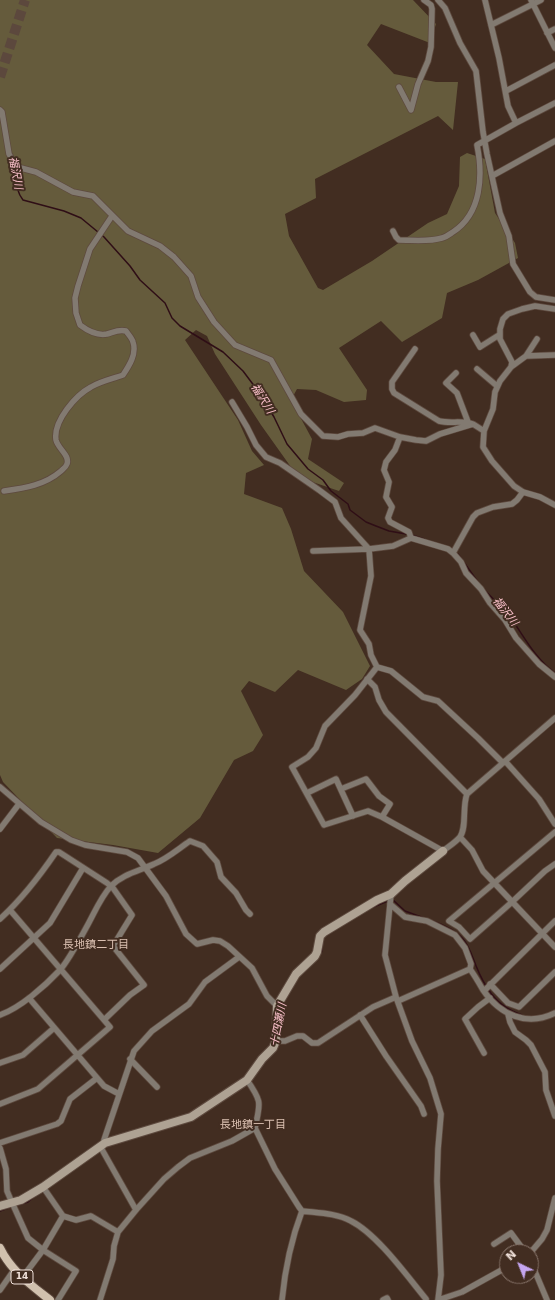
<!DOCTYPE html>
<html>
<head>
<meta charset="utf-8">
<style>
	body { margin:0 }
	#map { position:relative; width:555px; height:1300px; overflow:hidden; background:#422d21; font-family:"DejaVu Sans",sans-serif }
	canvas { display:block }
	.north { position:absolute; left:499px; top:1244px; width:40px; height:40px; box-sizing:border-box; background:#422d21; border:1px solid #88756b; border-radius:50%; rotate:317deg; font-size:11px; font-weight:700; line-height:16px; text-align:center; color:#f0e1da }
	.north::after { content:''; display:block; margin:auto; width:14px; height:18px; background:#c5a6f0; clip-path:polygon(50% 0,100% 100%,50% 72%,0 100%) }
</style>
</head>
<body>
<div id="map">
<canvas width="555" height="1300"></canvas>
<div class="north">N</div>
</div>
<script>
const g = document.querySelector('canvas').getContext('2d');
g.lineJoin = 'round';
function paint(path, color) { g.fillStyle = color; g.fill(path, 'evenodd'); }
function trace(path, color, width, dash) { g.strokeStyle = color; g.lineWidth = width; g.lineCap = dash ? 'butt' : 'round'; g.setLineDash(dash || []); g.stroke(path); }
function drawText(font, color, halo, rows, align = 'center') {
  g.font = font + ' "DejaVu Sans","Noto Sans JP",sans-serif'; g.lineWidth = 4; g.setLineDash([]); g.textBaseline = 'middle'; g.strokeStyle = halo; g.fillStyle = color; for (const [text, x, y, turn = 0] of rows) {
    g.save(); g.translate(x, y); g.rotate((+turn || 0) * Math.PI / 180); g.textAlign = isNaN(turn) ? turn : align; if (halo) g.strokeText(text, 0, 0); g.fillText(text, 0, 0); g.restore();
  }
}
const green = new Path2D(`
	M 0,0 L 413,0 L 436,24 L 430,43 L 381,24 L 367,45 L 394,74 L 436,82 L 458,82 L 453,130 L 438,116 L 315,179 L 316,198 L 285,214 L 289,236 L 318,288 L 323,290 L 372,261 L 428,223 L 447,214 L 459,186 L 460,157 L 467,153 L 485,159 L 495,213 L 515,243 L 518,258 L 478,280 L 447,293 L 442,318 L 402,342 L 381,321 L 339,348 L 367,390 L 366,400 L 344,402 L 316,390 L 297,389 L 291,400 L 312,439 L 308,459 L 344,483 L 339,491 L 298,477 L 261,425 L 215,354 L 207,336 L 196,330 L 185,340 L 238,420 L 252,451 L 264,465 L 246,473 L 244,494 L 282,508 L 291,529 L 304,571 L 343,612 L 370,666 L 362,679 L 346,690 L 298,670 L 275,692 L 249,681 L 241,691 L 263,735 L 253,751 L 234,760 L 200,818 L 158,853 L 113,845 L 57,838 L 3,782 L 0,775 Z`);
const stream = new Path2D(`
	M 13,165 C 16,177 15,190 23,200 L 64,211 L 81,218 L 104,237 L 130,266 L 140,280 L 165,303 L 172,318 L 180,326 L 223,352 L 243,371 L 261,395 L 274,417 L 287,444 L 308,469 L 323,480 L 331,491 L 348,504 L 350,510 L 366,522 L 376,526 L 389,531 L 406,534
	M 412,535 L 424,539
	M 458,554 L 478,582
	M 484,589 C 491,598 501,605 508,614 C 523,634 534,658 555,673
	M 392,899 L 405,911 L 424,918
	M 371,908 L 388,901
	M 433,921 C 478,938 465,952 486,986
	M 320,954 L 322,951 L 322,945
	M 488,989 C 496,1002 507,1010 522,1015
	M 15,1206 L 28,1202 L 36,1195
	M 0,1211 L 11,1207`);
const highwayTunnel = new Path2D(`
	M 0,77 L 25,0`);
const street = new Path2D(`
	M 438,0 L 445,8 L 460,43 L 476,71 L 483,132 L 487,154 L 500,213 L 509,236 L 513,264 L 530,292 L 536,297 L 555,300
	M 485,0 L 499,58 L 508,106 L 516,123
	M 531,0 L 555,48
	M 491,25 L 541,0
	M 547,33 L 555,29
	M 399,87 L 411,110 L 418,84 L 428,61 L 431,47 L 432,9 L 431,5 L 424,0
	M 506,91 L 555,65
	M 0,110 L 2,112 L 9,154 L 14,163 L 21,168 L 36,172 L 73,192 L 93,196 L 128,231 L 160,246 L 174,257 L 191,276 L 198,297 L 214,322 L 235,345 L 271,360 L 301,414 L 323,436 L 338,437 L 348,434 L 363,433 L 375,428 L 400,437 L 416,440 L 426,441 L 440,434 L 473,424 L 484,431
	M 492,176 L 555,141
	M 393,231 L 396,237 L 399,240 C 413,240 429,242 442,238 C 446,237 450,234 453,232 C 482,213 483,175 477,145 L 516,123 L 555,103
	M 555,309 L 535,306 L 522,309 L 508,314 L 503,319 L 500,329 L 500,339 L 512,362 L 511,367 L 500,381 L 495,392 L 493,409 L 484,431 L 483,447 L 492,461 L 514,486 L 523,492 L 540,497 L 555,505
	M 473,335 L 480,347 L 499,335
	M 415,349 L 392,382 L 392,389 L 394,393 L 439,421 C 451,424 461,420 473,424
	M 526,356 L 537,339
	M 511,367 L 526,356 L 555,355
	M 477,369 L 497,386
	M 456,373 L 446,383 L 457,393 L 468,422
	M 232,402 L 247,427 L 256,445 L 266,457 L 280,463 L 319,490 L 335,502 L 341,518 L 369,549 L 371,576 L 360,630 L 369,644 L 371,655 L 377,667
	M 400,437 L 395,450 L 386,462 L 384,470 L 389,482 L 386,497 L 392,507 L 388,518 L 390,522 L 409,532 L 411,538
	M 4,491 C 25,488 45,485 61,471 C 63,469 66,467 67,464 C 70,455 58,449 56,440 C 53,421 76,395 91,387 C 101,381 112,379 123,375 C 129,366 137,354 133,342 C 132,338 128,334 126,331 C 119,329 114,332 107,334 C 97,336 88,331 80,325 L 76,313 L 75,298 L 78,286 L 90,249 L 112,216
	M 313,551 L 369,549 L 393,546 L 411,538 L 448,549 L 453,553 L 461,562 L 466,573 L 481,589 L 490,603 L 505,620 L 516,638 L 539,664 L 555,677
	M 453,553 L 473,517 L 477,513 L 493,507 L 512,504 L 517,500 L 523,492
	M 377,667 L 355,695 L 325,726 L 316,748 L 308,757 L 292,767 L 324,825 L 368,811 L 382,817 L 443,851 C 448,847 456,842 460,837 C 467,827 462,807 467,794 L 555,718
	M 377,667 L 391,671 L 423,697 L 438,701 L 478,738 L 503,763
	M 367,679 L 375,687 L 379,700 L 386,712 L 467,794
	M 505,761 L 539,799 L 555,824
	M 0,787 L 41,822 L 71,840 L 85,845 L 127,852 L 138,858 L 166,896 L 186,934 L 197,944 L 213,940 L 220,941 L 228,946 L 252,968 L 267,996 L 277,1006
	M 341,789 L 366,779 L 379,796 L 390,804 L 382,817
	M 307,793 L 336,779 L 353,816
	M 0,829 L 19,804
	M 555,832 L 449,921 L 459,927 L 470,939 L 512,902 L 545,871 L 555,864
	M 460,837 L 472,850 L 483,871 L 555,947
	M 391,894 L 385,955 L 396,997 L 412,1041 L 430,1078 L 441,1114 L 438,1149 L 437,1181 L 441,1275 L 438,1300
	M 390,904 L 405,917 L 427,921 L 455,935 L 465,948 L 471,964 L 470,969
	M 0,919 C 22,899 39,877 56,852 L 59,852 L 107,883 L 113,888 L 132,915 L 113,946 L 144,985 L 130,995 L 105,1019
	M 0,969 L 50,923 L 83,868
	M 490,984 L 508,1003 L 519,1007 L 555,972
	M 484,991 L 555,921
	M 29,998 L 104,1086 L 119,1094
	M 398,1001 L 470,969 C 475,976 479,983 483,990 C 500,1015 527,1027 555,1013
	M 508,1014 L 510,1022 L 515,1032 L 526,1040 L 531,1045 L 545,1072 L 546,1090 L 555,1116
	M 0,1015 C 20,1008 45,986 60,970 C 68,961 80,939 86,928 C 94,914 100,898 111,886 C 123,874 139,871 154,864 C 167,859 178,849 190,841 L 203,846 L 217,862 L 221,877 L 236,893 L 246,910 L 250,914
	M 360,1015 L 386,1056 L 421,1106 L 424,1114
	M 276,1041 L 285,1041 L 297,1036 L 303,1036 L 312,1043 L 318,1043 L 373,1007 L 396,997
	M 484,1053 L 465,1019 L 478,1007 L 490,998
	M 130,1059 L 157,1087
	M 0,1063 L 23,1055 L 54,1028
	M 247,1080 C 263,1103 260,1103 255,1128 L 275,1169 L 299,1207 L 302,1211 C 318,1213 336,1213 351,1221 C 377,1234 407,1276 426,1299
	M 0,1104 L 38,1089 L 110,1027 L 10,910
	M 0,1143 L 57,1124 L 61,1121 L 70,1099 L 97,1078
	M 105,1143 L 104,1140 L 134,1051 L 152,1031 L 189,1004 L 205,982 L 239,957
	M 100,1146 L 136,1210
	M 0,1148 L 6,1169 L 7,1191 L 10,1198 L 28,1238 L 43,1250 L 76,1271 L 58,1300
	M 43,1187 L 63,1216 L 76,1220 L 91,1216 L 118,1232
	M 494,1244 L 511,1233 L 525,1252
	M 531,1252 L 542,1239 L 547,1230 L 555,1198
	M 531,1262 L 547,1300
	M 22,1278 L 43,1250 L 63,1216
	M 0,1290 L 14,1270
	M 100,1300 L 113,1259 L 114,1246 L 118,1232 L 136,1210 L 164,1179 L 178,1167 L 190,1158 L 232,1141 L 255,1128
	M 282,1300 C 285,1269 291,1240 302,1211
	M 383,1300 L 387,1298 L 388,1300
	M 438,1300 L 462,1292 L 507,1267`);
const secondary = new Path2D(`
	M 0,1206 L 21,1200 L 43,1187 L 105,1143 L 191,1117 L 247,1080 L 262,1059 L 273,1048 L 276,1041 L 277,1006 L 296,974 L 315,956 L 317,952 L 320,936 L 324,932 L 377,900 L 391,894 L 405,881 L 443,851`);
const primary = new Path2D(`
	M 0,1248 C 11,1271 31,1285 50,1300`);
const shields = [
	[22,1277,22]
];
const shieldNames = [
	["14",22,1277]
];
const waterNames = [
	["福沢川",15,173,80],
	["福沢川",262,399,58],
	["福沢川",505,612,52],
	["十四瀬川",279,1025,-79]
];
const neighbourhoodNames = [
	["長地鎮二丁目",96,945],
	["長地鎮一丁目",253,1125]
];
paint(green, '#655b3c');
trace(stream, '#2f0e16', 1.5);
trace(highwayTunnel, '#5c483d', 10, [10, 5]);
trace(street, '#5e4a3f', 7);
trace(secondary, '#5e4a3f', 10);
trace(primary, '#5e4a3f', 10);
trace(street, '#827a71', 5.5);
trace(secondary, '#aea293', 8);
trace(primary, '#d1c1ae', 8);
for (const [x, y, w] of shields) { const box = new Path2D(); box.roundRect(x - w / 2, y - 7, w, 14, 3); g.fillStyle = '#422d21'; g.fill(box); trace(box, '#f0e1da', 1); }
drawText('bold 9px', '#f0e1da', null, shieldNames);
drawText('italic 11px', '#fcc2cc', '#422d21', waterNames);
drawText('11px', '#dbc0b1', '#422d21', neighbourhoodNames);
</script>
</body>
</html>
